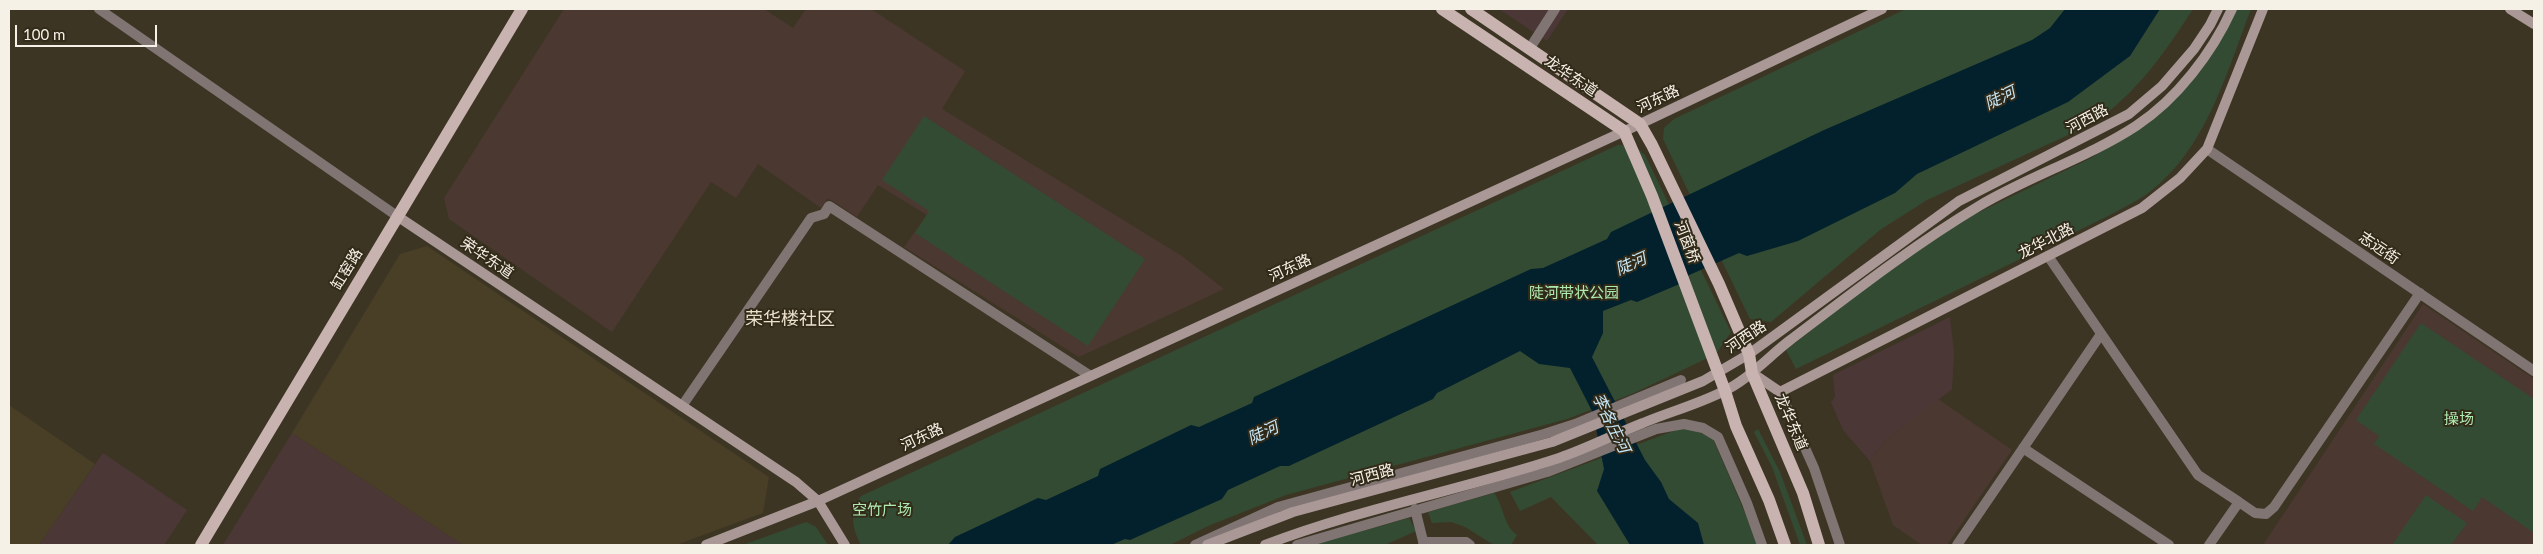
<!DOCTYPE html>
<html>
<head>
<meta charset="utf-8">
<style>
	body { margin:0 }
	#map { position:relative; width:2543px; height:554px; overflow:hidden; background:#3d3524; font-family:Lato,sans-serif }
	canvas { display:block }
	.frame { position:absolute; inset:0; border:10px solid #f6f1e6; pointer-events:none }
	.scale { position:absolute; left:15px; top:25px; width:142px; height:22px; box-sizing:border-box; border:2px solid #f6f1e6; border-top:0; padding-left:6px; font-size:15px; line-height:18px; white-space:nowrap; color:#f6f1e6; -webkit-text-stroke:4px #332b1a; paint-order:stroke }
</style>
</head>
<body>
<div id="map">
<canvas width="2543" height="554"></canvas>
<div class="frame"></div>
<div class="scale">100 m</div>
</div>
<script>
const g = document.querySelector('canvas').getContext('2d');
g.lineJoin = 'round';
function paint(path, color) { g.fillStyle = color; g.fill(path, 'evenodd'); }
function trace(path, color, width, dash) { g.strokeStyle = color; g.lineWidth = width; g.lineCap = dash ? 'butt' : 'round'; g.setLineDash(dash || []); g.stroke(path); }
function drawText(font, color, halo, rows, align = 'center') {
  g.font = font + ' Lato,"Noto Sans SC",sans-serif'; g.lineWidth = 4; g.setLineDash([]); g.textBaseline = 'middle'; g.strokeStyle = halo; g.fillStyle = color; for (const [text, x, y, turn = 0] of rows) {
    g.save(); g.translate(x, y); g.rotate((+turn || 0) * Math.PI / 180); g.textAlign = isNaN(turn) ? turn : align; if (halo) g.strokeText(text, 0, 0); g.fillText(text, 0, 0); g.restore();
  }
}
const commercial = new Path2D(`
	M 1499,9 L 1568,9 L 1547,41 Z
	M 1950,317 L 1954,353 L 1952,389 L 1886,440 L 1870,461 L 1843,430 L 1831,402 L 1835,397 L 1833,375 Z
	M 292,433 L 463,545 L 223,545 Z
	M 103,453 L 187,510 L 164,545 L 39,545 Z`);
const built = new Path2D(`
	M 427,246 L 769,477 L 763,513 L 676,545 L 463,545 L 292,433 L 400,254 Z
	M 9,405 L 95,464 L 39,545 L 9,545 Z`);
const education = new Path2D(`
	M 564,9 L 764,9 L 793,28 L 806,9 L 871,9 L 965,71 L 942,109 L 1182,256 L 1224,289 L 1079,357 L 904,247 L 927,215 L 878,185 L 857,217 L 828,198 L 821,208 L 758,164 L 736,198 L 711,182 L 612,332 L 449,219 L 444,198 Z
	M 2423,304 L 2534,379 L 2534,545 L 2263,545 Z
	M 1938,399 L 2012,450 L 1947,545 L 1922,545 L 1893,525 L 1870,461 L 1886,440 Z`);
const green = new Path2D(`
	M 1906,9 L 2193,9 C 2164,54 2137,93 2092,124 L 1927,200 L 1880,230 L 1771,322 L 1750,319 L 1663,139 L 1664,128 L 1674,119 Z
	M 2236,9 L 2251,9 C 2226,74 2206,150 2147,194 C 2135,202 2122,208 2110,215 L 1796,369 L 1786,350 L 1914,251 L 1971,216 L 2091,158 L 2157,116 Z
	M 924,116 L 1145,259 L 1088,346 L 915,233 L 929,211 L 882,180 Z
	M 1618,145 L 1635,146 L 1645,155 L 1731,332 L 1716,354 L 1634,393 L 1567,419 L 1286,495 L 1208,526 L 1170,545 L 861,545 C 852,527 849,513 861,496 Z
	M 2421,323 L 2534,399 L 2534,533 L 2482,497 L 2473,511 L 2374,444 L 2379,436 L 2356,420 Z
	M 1687,426 L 1713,439 L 1759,545 L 1598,545 L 1551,497 L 1520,511 L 1510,492 Z
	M 1758,429 L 1780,472 L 1807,545 L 1800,545 L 1772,467 L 1754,432 Z
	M 1494,493 C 1504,506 1503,525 1517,535 L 1511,545 L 1494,545 L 1465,527 L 1451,522 L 1432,523 L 1428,512 Z
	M 2426,495 L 2467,523 L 2451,545 L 2392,545 Z
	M 1409,518 L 1416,531 L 1385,545 L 1312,545 Z
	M 806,522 L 816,527 L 828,545 L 743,545 Z`);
const water = new Path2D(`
	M 2065,9 L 2160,9 L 2130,56 L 2068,102 L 1917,174 L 1895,193 L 1798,241 L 1747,256 L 1739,253 L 1687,276 L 1682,283 L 1637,302 L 1631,300 L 1603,311 L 1603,333 L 1592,357 L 1645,460 L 1661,482 L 1669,499 L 1698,523 L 1704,545 L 1630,545 L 1597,491 L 1604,469 L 1593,413 L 1570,368 L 1539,364 L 1520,351 L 1437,393 L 1433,399 L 1289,466 L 1280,466 L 1228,490 L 1222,499 L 1130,540 L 1125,539 L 1111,545 L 948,545 L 955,537 L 1038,498 L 1046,500 L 1098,476 L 1100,469 L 1191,425 L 1199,427 L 1252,403 L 1254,397 L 1531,269 L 1543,268 L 1607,239 L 1611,232 L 1824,130 L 2032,40 L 2050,28 Z`);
const street = new Path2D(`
	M 99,9 L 397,216
	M 1530,48 L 1555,9
	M 2207,149 L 2534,371
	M 2048,256 L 2198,475 L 2239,502
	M 1780,392 L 1814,468 L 1840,545
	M 682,406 L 811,218 L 824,214 L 829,206 L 1089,375
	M 2023,448 L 2169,545
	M 1415,509 L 1424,545
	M 1423,542 L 1466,542 L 1470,545
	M 1195,545 L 1278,507 L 1544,434 L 1575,424 L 1681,380
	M 1297,545 L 1547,472 L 1656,429 L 1684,424 L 1703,428 L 1718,437 L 1747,503 L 1762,545
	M 1957,545 L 2101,334
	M 2209,545 L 2239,502 L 2255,513 L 2266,514 L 2274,507 L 2420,293`);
const secondary = new Path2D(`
	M 2510,9 L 2534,24
	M 397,216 L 796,482 L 818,501 L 845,545
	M 1752,373 L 1780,392 L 2142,208 L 2180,178 L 2207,149 L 2263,9
	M 706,545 L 818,501 L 1640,124 L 1882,9
	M 1207,545 L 1293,512 L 1552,442 L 1703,381 L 1749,354 L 1959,201 L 2129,114 L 2162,86 L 2194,49 L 2210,25 L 2218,9
	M 1265,545 C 1361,508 1462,490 1559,458 C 1588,448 1615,434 1643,423 C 1669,412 1696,405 1722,392 C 1748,380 1767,358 1789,341 C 1851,294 1912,246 1979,206 C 2029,176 2087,158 2136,126 C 2177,99 2212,53 2232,9`);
const primary = new Path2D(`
	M 1442,9 L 1624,131 L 1652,196 L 1725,391 L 1736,426 L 1769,500 L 1785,545
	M 1471,9 L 1640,124 L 1652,145 L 1719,284 L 1749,354 L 1752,373 L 1803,493 L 1819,545
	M 201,545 L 522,9`);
const streetNames = [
	["龙华东道",1571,76,34],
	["河东路",1658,99,-25],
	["河西路",2087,119,-28],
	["龙华北路",2046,241,-27],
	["河茵桥",1687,242,69],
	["志远街",2379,248,34],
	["荣华东道",487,258,34],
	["河东路",1290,268,-25],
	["缸窑路",347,269,-59],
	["河西路",1746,337,-34],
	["龙华东道",1791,422,67],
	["河东路",922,437,-25],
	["河西路",1372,475,-15]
];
const parkNames = [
	["陡河带状公园",1574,293],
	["操场",2459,419],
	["空竹广场",882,510]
];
const waterNames = [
	["陡河",2000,98,-26],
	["陡河",1631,264,-24],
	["李各庄河",1611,423,64],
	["陡河",1263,433,-25]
];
const quarterNames = [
	["荣华楼社区",790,319]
];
paint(commercial, '#4c3737');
paint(built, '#493e26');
paint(education, '#4b3831');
paint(green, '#334b33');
paint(water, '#02212d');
trace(street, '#807573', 10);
trace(secondary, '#a99896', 10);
trace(primary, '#c9b3b0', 12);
drawText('15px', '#f6f1e6', '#332b1a', streetNames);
drawText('15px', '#aeebb0', '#332b1a', parkNames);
drawText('italic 16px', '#c5e6f5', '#332b1a', waterNames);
drawText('18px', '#eae0cb', '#332b1a', quarterNames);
</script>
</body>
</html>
